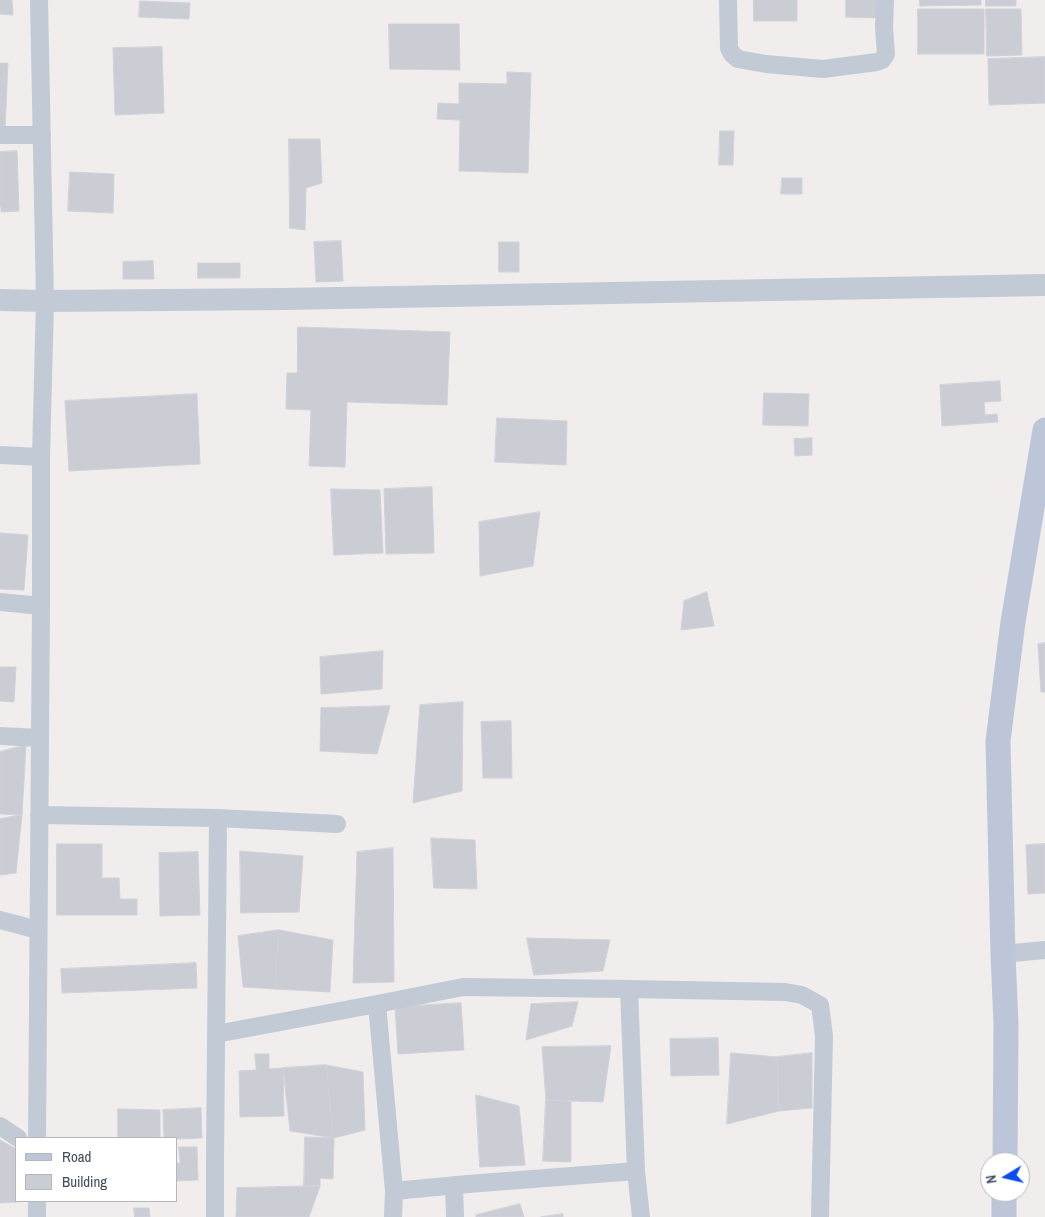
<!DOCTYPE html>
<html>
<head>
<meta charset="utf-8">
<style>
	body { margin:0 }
	#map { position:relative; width:1045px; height:1217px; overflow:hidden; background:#f0edec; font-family:"Archivo Narrow",sans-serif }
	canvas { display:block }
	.legend { position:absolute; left:15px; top:1137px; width:162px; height:65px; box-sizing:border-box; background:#fff; border:1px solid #b4b8be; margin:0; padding:6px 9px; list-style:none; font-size:15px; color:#444d5c }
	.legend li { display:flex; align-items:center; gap:10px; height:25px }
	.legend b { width:25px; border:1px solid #b4b8be }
	.north { position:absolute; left:980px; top:1152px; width:50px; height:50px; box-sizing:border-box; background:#fff; border:1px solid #b4b8be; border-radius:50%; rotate:261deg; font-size:14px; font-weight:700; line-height:20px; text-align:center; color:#444d5c }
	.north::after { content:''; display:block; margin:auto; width:18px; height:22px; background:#0a4dec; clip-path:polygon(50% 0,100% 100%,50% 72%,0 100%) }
</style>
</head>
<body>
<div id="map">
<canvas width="1045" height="1217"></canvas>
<ul class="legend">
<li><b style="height:6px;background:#bdc6d8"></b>Road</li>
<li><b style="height:14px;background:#cbcdd5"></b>Building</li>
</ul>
<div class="north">N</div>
</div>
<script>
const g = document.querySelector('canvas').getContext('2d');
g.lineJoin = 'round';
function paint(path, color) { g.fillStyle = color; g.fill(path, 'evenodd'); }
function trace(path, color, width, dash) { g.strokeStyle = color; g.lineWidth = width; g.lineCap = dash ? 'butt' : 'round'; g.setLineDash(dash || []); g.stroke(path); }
const building = new Path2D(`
	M 0,0 L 12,0 L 13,15 L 0,14 Z
	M 754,0 L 797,0 L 797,21 L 754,21 Z
	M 846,0 L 883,0 L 882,18 L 846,17 Z
	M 920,0 L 981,0 L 981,5 L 920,6 Z
	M 986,0 L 1016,0 L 1016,6 L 986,6 Z
	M 140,1 L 190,3 L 189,19 L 139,17 Z
	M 918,9 L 984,9 L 984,54 L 918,54 Z
	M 986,9 L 1021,9 L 1022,55 L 987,56 Z
	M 389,24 L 459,24 L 460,70 L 390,69 Z
	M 162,47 L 164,113 L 115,115 L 113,48 Z
	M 1045,57 L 1045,103 L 989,105 L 988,59 Z
	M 0,63 L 8,63 L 5,128 L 0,128 Z
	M 507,72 L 531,73 L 528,173 L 459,171 L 460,120 L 437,119 L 438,103 L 459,104 L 459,83 L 507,84 Z
	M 720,131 L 734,131 L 733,165 L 719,165 Z
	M 289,139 L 320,139 L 322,183 L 306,188 L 305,230 L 290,228 Z
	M 17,151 L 19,211 L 1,212 L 1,206 L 0,206 L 0,152 Z
	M 70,172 L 114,174 L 113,213 L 68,211 Z
	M 782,178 L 802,178 L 802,194 L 781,194 Z
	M 341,241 L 343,281 L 316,282 L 314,242 Z
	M 499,242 L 519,242 L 519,272 L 499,272 Z
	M 153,261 L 154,279 L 123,279 L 123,262 Z
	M 198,263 L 240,263 L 240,278 L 198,278 Z
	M 298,327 L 450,332 L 447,405 L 347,402 L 345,467 L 309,466 L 311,410 L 286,409 L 287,373 L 297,373 Z
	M 1000,381 L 1001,401 L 984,402 L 985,415 L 997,414 L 998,422 L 942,426 L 940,385 Z
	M 764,393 L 809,394 L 808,426 L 763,425 Z
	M 197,394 L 200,464 L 69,471 L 65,401 Z
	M 497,418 L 567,421 L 566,465 L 495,462 Z
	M 812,438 L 812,455 L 795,456 L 794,439 Z
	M 432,487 L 434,553 L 386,554 L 384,489 Z
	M 331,489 L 380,490 L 383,553 L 334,555 Z
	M 540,512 L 533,566 L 480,576 L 479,522 Z
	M 0,533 L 28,535 L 24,590 L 0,589 Z
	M 707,592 L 714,626 L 681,630 L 684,601 Z
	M 1045,643 L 1045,692 L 1041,692 L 1038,644 Z
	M 383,651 L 382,689 L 321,694 L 320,657 Z
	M 0,667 L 16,667 L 14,702 L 0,701 Z
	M 463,702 L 462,791 L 413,803 L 420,705 Z
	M 390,706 L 377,754 L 320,751 L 321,708 Z
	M 511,721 L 512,778 L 483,778 L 481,722 Z
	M 26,745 L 22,815 L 0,814 L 0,752 Z
	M 22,815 L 16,873 L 0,875 L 0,819 Z
	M 431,838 L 475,840 L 477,889 L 434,888 Z
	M 57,844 L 102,844 L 102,878 L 119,878 L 120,899 L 137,899 L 137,915 L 57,915 Z
	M 1045,844 L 1045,893 L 1028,894 L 1026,845 Z
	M 393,848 L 394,982 L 353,983 L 357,852 Z
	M 240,851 L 303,856 L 299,912 L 241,913 Z
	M 198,852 L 200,915 L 160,916 L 159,853 Z
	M 279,930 L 275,989 L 243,987 L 238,936 Z
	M 279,930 L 333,940 L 330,992 L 275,989 Z
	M 527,938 L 610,940 L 603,971 L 534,975 Z
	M 196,963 L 197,988 L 62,993 L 61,969 Z
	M 578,1002 L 572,1026 L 526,1040 L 531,1004 Z
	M 461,1003 L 464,1050 L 398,1054 L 395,1007 Z
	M 718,1038 L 719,1075 L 671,1076 L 670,1039 Z
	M 611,1046 L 603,1102 L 546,1100 L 542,1047 Z
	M 731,1053 L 777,1057 L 779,1111 L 727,1124 Z
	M 812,1053 L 812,1108 L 779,1111 L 777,1057 Z
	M 255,1054 L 269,1054 L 269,1069 L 283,1068 L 284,1116 L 240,1117 L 239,1071 L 256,1070 Z
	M 326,1065 L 334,1138 L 290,1131 L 283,1068 Z
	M 326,1065 L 363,1072 L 365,1130 L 334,1138 Z
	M 476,1095 L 519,1106 L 525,1165 L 480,1167 Z
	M 546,1100 L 571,1101 L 571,1162 L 543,1161 Z
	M 201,1108 L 202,1138 L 176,1139 L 164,1138 L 163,1110 Z
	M 118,1109 L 160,1110 L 160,1138 L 118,1138 Z
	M 305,1137 L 334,1138 L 333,1179 L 320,1178 L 320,1186 L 304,1186 Z
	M 0,1140 L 16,1149 L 17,1202 L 0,1203 Z
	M 179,1147 L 197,1147 L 198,1180 L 176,1181 L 176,1163 L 180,1163 Z
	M 320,1186 L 309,1217 L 236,1217 L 237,1188 Z
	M 520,1204 L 524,1217 L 476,1217 L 476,1215 Z
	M 134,1208 L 149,1208 L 150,1217 L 135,1217 Z
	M 563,1214 L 563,1217 L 541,1217 Z`);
const minor = new Path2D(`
	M 728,0 L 729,48 L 732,54 L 738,59 L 766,64 L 823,69 L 877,62 L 882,60 L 886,54 L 884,27 L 885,0
	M 0,135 L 42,135
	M 0,455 L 41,457
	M 0,602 L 41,606
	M 0,736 L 40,738
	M 39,815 L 218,818 L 337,824
	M 0,920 L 38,930
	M 1003,954 L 1045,950
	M 629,989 L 636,1171 L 641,1217
	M 377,1004 L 463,987 L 629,989 L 785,992 L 802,995 L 820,1005 L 824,1036 L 820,1217
	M 216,1034 L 377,1004 L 394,1191 L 393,1217
	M 0,1126 L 18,1138
	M 37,1138 L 41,606 L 41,457 L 45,301 L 39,0
	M 454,1185 L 455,1217
	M 394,1191 L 468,1184 L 636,1171
	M 37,1201 L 37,1217
	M 215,1217 L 215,1160 L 218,818`);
const tertiary = new Path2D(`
	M 0,300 L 45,301 L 284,299 L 1045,285`);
const secondary = new Path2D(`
	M 1005,1162 L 1006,1024 L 1003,954 L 998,741 L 1013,622 L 1045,430
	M 1004,1217 L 1004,1192`);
paint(building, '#cbcdd5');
trace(building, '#d0d1d9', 1);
trace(minor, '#c2cad6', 18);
trace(tertiary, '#c2cad6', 22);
trace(secondary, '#bdc6d8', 25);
</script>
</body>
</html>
